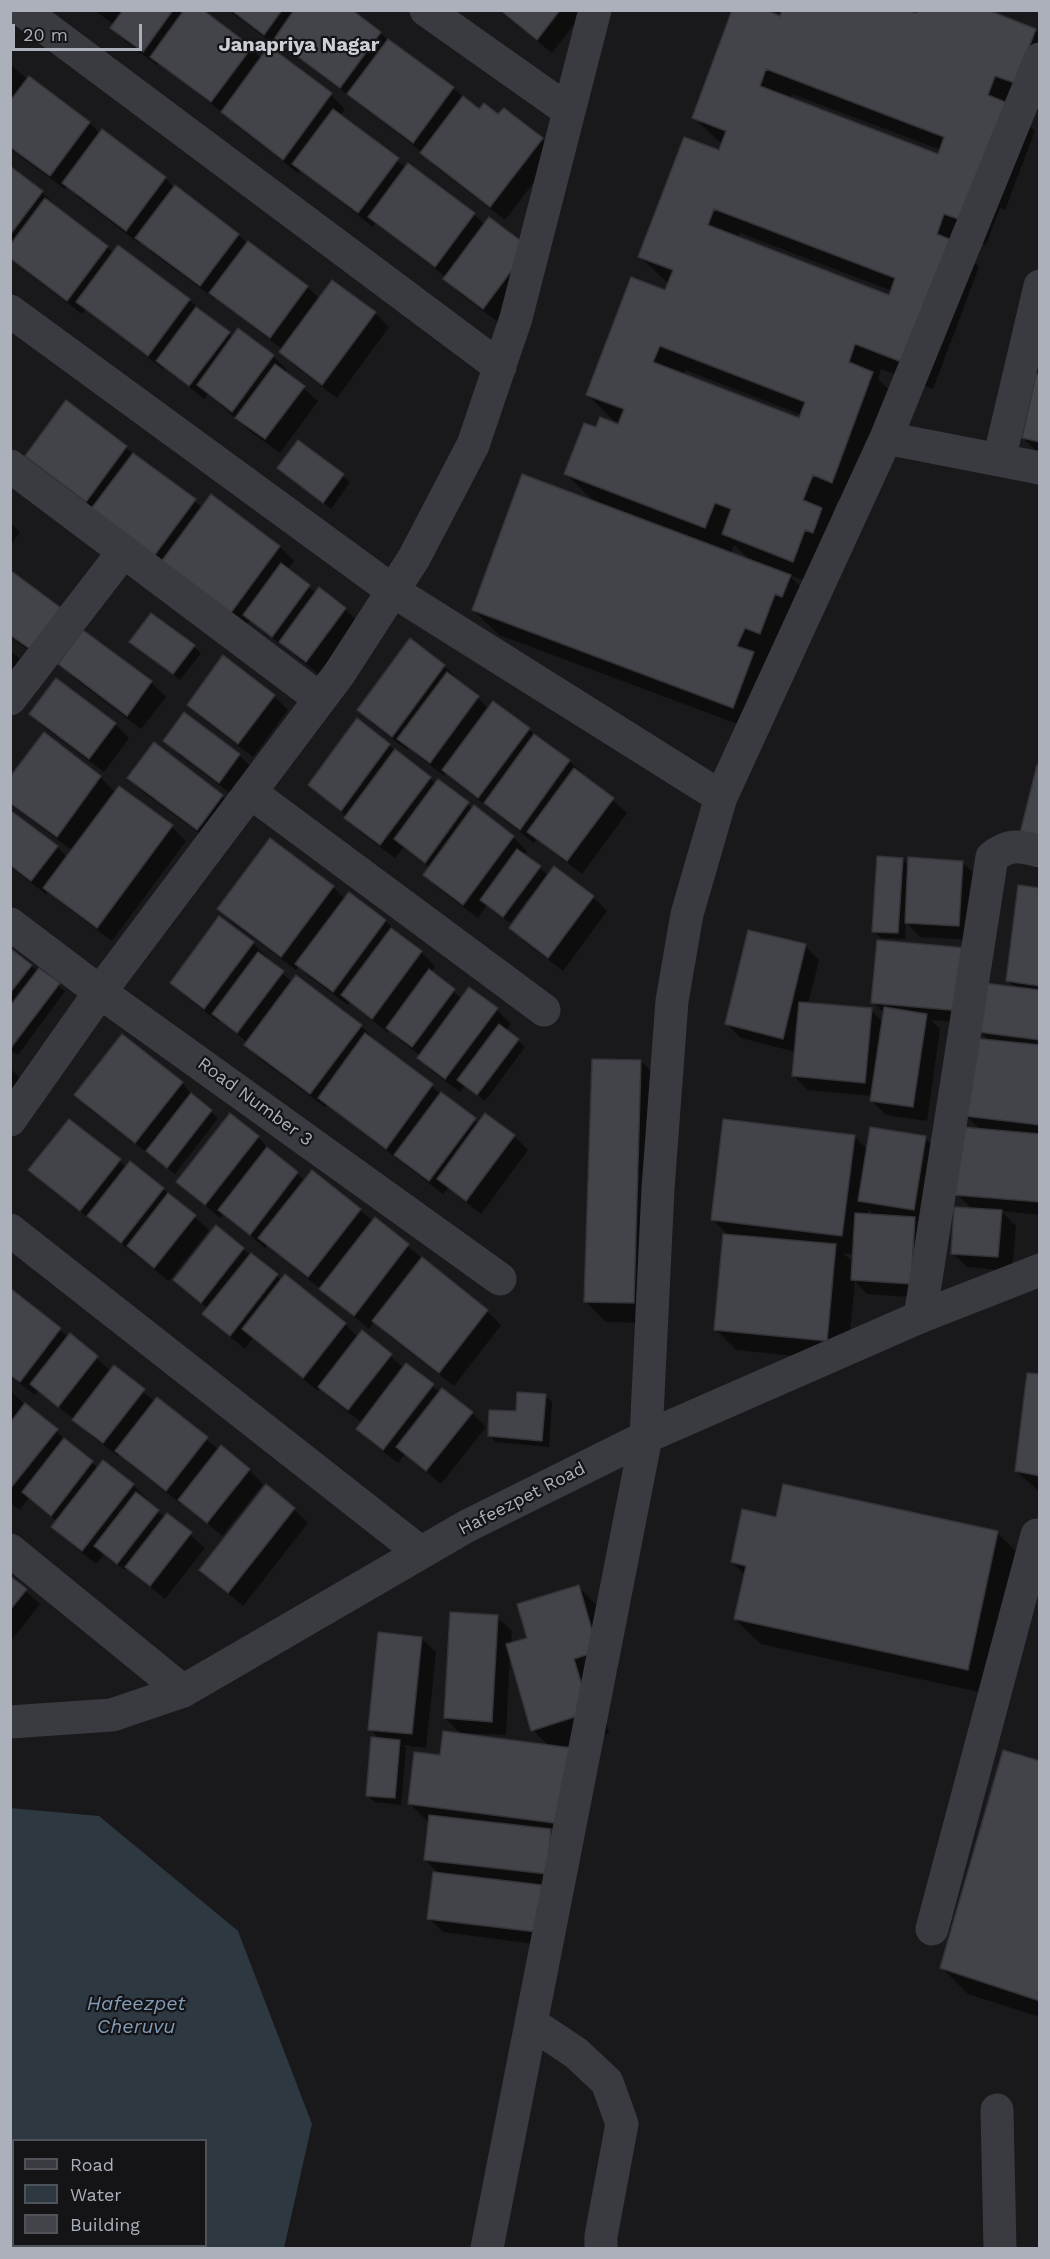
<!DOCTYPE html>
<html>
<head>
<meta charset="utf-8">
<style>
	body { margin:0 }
	#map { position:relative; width:1050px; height:2259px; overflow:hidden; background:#19191c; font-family:"Work Sans",sans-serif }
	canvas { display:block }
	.frame { position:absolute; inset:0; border:12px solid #abb0bb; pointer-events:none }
	.legend { position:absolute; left:12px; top:2139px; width:195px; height:108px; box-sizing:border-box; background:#141417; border:2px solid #505259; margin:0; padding:8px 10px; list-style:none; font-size:18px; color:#abb0bb }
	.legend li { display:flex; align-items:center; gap:12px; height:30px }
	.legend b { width:30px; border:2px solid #505259 }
	.scale { position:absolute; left:12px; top:24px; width:130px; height:27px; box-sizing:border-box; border:3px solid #abb0bb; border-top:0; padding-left:8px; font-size:18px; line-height:21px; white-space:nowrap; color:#abb0bb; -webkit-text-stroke:4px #141417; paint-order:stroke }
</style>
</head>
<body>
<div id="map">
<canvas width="1050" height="2259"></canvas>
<div class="frame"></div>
<ul class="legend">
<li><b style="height:8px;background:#3a3b41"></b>Road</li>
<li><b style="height:16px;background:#2e3840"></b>Water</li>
<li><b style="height:16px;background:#434449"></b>Building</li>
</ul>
<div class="scale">20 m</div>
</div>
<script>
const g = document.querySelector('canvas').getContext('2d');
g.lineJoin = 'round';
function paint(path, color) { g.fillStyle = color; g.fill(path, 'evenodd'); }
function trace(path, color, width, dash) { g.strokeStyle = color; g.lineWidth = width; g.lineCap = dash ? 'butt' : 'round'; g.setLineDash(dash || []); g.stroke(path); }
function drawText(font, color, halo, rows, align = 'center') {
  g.font = font + ' "Work Sans",sans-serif'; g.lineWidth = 4.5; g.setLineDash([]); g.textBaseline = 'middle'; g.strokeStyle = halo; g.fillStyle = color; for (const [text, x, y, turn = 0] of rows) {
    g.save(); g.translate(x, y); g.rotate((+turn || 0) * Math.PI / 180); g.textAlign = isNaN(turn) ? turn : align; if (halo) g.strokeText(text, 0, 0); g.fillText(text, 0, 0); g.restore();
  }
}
const water = new Path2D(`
	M 10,1808 L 99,1816 L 238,1931 L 312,2124 L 284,2248 L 11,2248 ZM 14,2140 L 206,2140 L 206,2246 L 14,2246 Z`);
const shadow = new Path2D(`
	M 94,10 L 200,10 L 251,48 L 262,59 L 331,95 L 345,109 L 340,116 L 406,168 L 474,214 L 485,225 L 528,248 L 498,322 L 459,293 L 445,279 L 446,277 L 375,223 L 373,227 L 300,170 L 298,173 L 237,126 L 223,113 L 159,63 L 157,65 L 126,42 L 112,28 L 114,25 Z
	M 228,10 L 349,10 L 453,88 L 479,111 L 499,117 L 504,110 L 542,139 L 556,153 L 505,220 L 436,167 L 422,152 L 281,44 L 279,48 Z
	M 498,10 L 585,10 L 552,53 Z
	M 783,10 L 984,10 L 1035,30 L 1040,34 L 1040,107 L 1020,100 L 1016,112 L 1035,131 L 1005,210 L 1000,208 L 986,245 L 970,238 L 964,253 L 979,267 L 933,389 L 881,369 L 878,379 L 898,399 L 858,507 L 838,500 L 831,519 L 819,586 L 789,575 L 816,602 L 759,732 L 499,635 L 473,610 L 596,503 L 566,474 L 597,429 L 619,426 L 620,423 L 613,420 L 588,395 L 666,292 L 669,284 L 640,257 L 720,152 L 722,144 L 693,117 L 780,18 ZM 792,94 L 941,150 L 939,156 L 790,99 ZM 740,233 L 892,291 L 890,297 L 738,238 ZM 685,370 L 802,415 L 800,420 L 684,375 ZM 734,545 L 751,561 L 731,554 Z
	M 10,64 L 28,80 L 89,123 L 101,134 L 165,178 L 174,188 L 238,235 L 248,244 L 307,287 L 320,299 L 375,313 L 389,327 L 337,398 L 295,366 L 281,352 L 282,349 L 216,298 L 215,299 L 151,252 L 142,242 L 140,244 L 78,197 L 67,186 L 65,189 L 10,149 Z
	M 10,168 L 42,192 L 56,206 L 55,208 L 114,253 L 118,247 L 189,300 L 233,337 L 273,356 L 287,370 L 285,373 L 318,401 L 280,453 L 251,432 L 208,394 L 204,399 L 164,367 L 163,369 L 86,309 L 82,314 L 20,267 L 10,257 Z
	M 1040,377 L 1040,454 L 1023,438 Z
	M 67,402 L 203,508 L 211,496 L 280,547 L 294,561 L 287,570 L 316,593 L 345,609 L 359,623 L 321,676 L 250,620 L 242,631 L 41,470 L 27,456 Z
	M 298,442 L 350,482 L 331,509 L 279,468 Z
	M 10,522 L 20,532 L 10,546 Z
	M 10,572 L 45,662 L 10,637 Z
	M 84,632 L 151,682 L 166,697 L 141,729 L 74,678 L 60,664 Z
	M 410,640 L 444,666 L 489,709 L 529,730 L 569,761 L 627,813 L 582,874 L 537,839 L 534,843 L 458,784 L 446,773 L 444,776 L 408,748 L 407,750 L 373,724 L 359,710 Z
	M 131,642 L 194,647 L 201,653 L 180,680 Z
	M 10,650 L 20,659 L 10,671 Z
	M 57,680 L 115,724 L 129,738 L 104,772 L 45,728 L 31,714 Z
	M 274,696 L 288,710 L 253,757 L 203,719 L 189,705 Z
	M 358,720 L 436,784 L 473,809 L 475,808 L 513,837 L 527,851 L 524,855 L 549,876 L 593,897 L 607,911 L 563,971 L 525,942 L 511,928 L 533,897 L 531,895 L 510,923 L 487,905 L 478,918 L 439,889 L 425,875 L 430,868 L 404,847 L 395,858 L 360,832 L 346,818 L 347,817 L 310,785 Z
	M 44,734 L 100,777 L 116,793 L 172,827 L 186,841 L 112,941 L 60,902 L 48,891 L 46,894 L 10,867 L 10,812 L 57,847 L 68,858 L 73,851 L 10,804 L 10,780 Z
	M 165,740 L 239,755 L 253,769 L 234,796 L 179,755 Z
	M 154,744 L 222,796 L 237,810 L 212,843 L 143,792 L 129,778 Z
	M 903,859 L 909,866 L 962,862 L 977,876 L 973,940 L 920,937 L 906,922 L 905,939 L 881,938 L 874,931 Z
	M 333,887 L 345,899 L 349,894 L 386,921 L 399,936 L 421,952 L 435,966 L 431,973 L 462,999 L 470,989 L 497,1010 L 511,1024 L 506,1031 L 525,1047 L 485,1101 L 465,1086 L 460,1092 L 433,1072 L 419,1058 L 421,1056 L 402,1042 L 389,1030 L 387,1032 L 350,1002 L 348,1005 L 311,978 L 299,966 L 296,970 L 233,923 L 219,909 Z
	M 1040,889 L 1040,1215 L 1001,1211 L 1016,1226 L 1012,1271 L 967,1267 L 952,1253 L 972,1209 L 957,1194 L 981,1130 L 966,1116 L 989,1041 L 980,1032 L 1016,989 L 1008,981 Z
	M 879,942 L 975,1024 L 931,1020 L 940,1029 L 927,1121 L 886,1115 L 872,1101 L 872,1096 L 808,1090 L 794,1076 L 796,1052 L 741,1038 L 727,1024 L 805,946 L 819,960 L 808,1004 L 871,1010 L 883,1022 L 884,1013 L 873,1002 Z
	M 253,943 L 267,957 L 265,959 L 292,982 L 361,1026 L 375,1040 L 374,1041 L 479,1124 L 514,1136 L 528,1150 L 481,1214 L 448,1188 L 443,1194 L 327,1105 L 325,1107 L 260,1059 L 246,1044 L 248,1043 L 220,1020 L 219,1022 L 186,997 L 172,983 Z
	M 10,950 L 65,991 L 18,1055 L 10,1050 Z
	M 641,1061 L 661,1082 L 654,1323 L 606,1322 L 585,1301 Z
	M 10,1068 L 22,1080 L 10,1096 Z
	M 182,1083 L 195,1098 L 218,1118 L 175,1174 L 90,1109 L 76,1095 Z
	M 258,1137 L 271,1152 L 305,1181 L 360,1210 L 373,1222 L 375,1220 L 487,1311 L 501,1325 L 454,1386 L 388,1335 L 375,1321 L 369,1329 L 267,1245 L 265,1248 L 224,1213 L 220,1218 L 178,1182 Z
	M 855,1137 L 868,1150 L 925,1138 L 939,1152 L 928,1223 L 918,1222 L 929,1233 L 924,1298 L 867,1294 L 855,1281 L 847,1361 L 736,1350 L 716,1330 L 729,1236 L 712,1219 ZM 868,1209 L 875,1216 L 868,1215 ZM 843,1253 L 854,1255 L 854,1263 Z
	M 120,1161 L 127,1168 L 163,1189 L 209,1230 L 169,1281 L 45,1184 L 30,1170 Z
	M 243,1249 L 282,1280 L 285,1276 L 345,1324 L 358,1337 L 362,1332 L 404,1368 L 472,1413 L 486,1427 L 441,1484 L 405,1454 L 398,1463 L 372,1443 L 358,1429 L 362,1423 L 334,1401 L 321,1388 L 318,1391 L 253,1338 L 245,1349 L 219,1328 L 204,1314 L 208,1309 L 175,1280 Z
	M 10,1290 L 68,1337 L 70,1335 L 111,1371 L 114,1367 L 155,1402 L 157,1399 L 219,1450 L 249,1470 L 263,1484 L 222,1536 L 182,1502 L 181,1504 L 131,1465 L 120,1454 L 118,1456 L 89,1434 L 74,1419 L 38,1391 L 35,1395 L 10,1376 Z
	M 1040,1376 L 1040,1492 L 1016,1471 Z
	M 10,1391 L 98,1468 L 133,1485 L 147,1499 L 145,1501 L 165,1518 L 168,1515 L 205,1548 L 165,1599 L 127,1567 L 125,1570 L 104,1554 L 96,1564 L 68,1541 L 53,1527 L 57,1522 L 29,1497 L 20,1510 L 10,1503 Z
	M 545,1395 L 552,1402 L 549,1447 L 496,1442 L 489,1435 L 517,1413 Z
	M 294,1509 L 308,1523 L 243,1606 L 201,1570 Z
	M 777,1519 L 997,1533 L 1023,1558 L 993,1695 L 761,1644 L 735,1619 L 745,1575 L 732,1562 Z
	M 10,1578 L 40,1604 L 10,1642 Z
	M 579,1587 L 599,1608 L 618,1672 L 593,1679 L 609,1733 L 561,1748 L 550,1946 L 443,1932 L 429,1918 L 440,1874 L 425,1860 L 429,1823 L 409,1803 L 441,1757 L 549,1746 L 533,1730 L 510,1655 L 506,1735 L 460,1733 L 445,1718 L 497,1617 L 512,1631 L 511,1644 L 529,1639 Z
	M 421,1638 L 436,1652 L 426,1748 L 403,1745 L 406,1748 L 401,1805 L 375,1802 L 368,1796 L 380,1740 L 370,1729 Z
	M 1040,1763 L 1040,2017 L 968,1994 L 942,1968 Z`);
const building = new Path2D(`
	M 123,10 L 173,10 L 143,52 L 110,28 Z
	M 184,10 L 203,10 L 252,47 L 211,102 L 150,57 Z
	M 231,10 L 282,10 L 264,35 Z
	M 294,10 L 352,10 L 381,32 L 340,88 L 274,39 Z
	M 500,10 L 560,10 L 537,40 Z
	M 732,10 L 766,10 L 780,16 L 782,10 L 907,10 L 916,13 L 917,10 L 988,10 L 1036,29 L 1015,83 L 995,76 L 988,95 L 1010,104 L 961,220 L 944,214 L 937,234 L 954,241 L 907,364 L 855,344 L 849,362 L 873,372 L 832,483 L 813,475 L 803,500 L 822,508 L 813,533 L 805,530 L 793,562 L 722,534 L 731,509 L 715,503 L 705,528 L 564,474 L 584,423 L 596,427 L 600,417 L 618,424 L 624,409 L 586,395 L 631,277 L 665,290 L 673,270 L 638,257 L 684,137 L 719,150 L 726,131 L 692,118 ZM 766,69 L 944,137 L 938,154 L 760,86 ZM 714,209 L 895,278 L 889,295 L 708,225 ZM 660,346 L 805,402 L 799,418 L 653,362 Z
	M 388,39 L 454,87 L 413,143 L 347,94 Z
	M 269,46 L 332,93 L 283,160 L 221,112 Z
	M 29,76 L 90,122 L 50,176 L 10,147 L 10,101 Z
	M 463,96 L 479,109 L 484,103 L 498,114 L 504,108 L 543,138 L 490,207 L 420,153 Z
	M 333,109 L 399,158 L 358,213 L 292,164 Z
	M 102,129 L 166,177 L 126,231 L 62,183 Z
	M 408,163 L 475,213 L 435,267 L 368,217 Z
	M 10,166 L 43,191 L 10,235 Z
	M 175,185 L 239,234 L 200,286 L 135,238 Z
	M 45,198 L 108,246 L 67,301 L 10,258 L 10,245 Z
	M 489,217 L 529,247 L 483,309 L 443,279 Z
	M 248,241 L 308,286 L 270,338 L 209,293 Z
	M 118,245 L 190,299 L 148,356 L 76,302 Z
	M 332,280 L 376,312 L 322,385 L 279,352 Z
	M 196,307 L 230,332 L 189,386 L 156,361 Z
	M 238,328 L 274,355 L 232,412 L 197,385 Z
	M 275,364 L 305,386 L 265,439 L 235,418 Z
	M 1036,374 L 1040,375 L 1040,442 L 1022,438 Z
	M 66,400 L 127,446 L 86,502 L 25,456 Z
	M 298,440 L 344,474 L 323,503 L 277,468 Z
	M 133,453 L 196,499 L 154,556 L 91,509 Z
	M 522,474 L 791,575 L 782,597 L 775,594 L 760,634 L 745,628 L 737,646 L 754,652 L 733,708 L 472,610 Z
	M 211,494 L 280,546 L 227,618 L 158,566 Z
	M 281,563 L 310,585 L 272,637 L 243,615 Z
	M 10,570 L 61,608 L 30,649 L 10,635 Z
	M 319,587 L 346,608 L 306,662 L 279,642 Z
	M 151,613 L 195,645 L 173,674 L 129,642 Z
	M 83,630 L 152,681 L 127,716 L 58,664 Z
	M 410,638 L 445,665 L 392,737 L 357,710 Z
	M 223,655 L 275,695 L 238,744 L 187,705 Z
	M 447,672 L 479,696 L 430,763 L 397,739 Z
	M 56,678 L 116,723 L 89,759 L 29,714 Z
	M 493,701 L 530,728 L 478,798 L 442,770 Z
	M 184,712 L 240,754 L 219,783 L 163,741 Z
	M 357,718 L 390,744 L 341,811 L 308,785 Z
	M 44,732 L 101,776 L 57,837 L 10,803 L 10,777 Z
	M 534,734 L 570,760 L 520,830 L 484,803 Z
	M 154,742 L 223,795 L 197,830 L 127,778 Z
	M 395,749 L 431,777 L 380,845 L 344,818 Z
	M 1037,765 L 1040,765 L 1040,838 L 1020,833 Z
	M 574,768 L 614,798 L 567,861 L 527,832 Z
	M 438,779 L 469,802 L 425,863 L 394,839 Z
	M 119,786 L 173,825 L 97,928 L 43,888 Z
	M 474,805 L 514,836 L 463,905 L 423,875 Z
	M 10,810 L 58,846 L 31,881 L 10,865 Z
	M 270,838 L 334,886 L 281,957 L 217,909 Z
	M 517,849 L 541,866 L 503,917 L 480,900 Z
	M 877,856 L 903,858 L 898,933 L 872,932 Z
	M 908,857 L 963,861 L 959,926 L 905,923 Z
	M 554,866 L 594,896 L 548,958 L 509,928 Z
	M 1018,885 L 1040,888 L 1040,986 L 1006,981 Z
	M 349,892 L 386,920 L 333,992 L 295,964 Z
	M 219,916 L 254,942 L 204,1009 L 170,983 Z
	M 391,928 L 422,951 L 372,1019 L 341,995 Z
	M 748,930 L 806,944 L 783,1039 L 725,1024 Z
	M 877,940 L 967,948 L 961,1011 L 871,1003 Z
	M 10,948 L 32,965 L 10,993 Z
	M 258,952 L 284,971 L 237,1033 L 212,1014 Z
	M 39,968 L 60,983 L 10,1049 L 10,1006 Z
	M 429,969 L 455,989 L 412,1047 L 386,1028 Z
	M 296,975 L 362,1025 L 310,1094 L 244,1045 Z
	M 984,983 L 1040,990 L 1040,1040 L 978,1032 Z
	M 469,987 L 498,1008 L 445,1079 L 417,1058 Z
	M 799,1002 L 872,1008 L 865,1083 L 792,1076 Z
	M 884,1007 L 927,1014 L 913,1107 L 870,1101 Z
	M 499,1024 L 519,1039 L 477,1095 L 457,1080 Z
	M 365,1033 L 433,1084 L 386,1149 L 318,1098 Z
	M 122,1034 L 183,1082 L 135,1143 L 74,1095 Z
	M 973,1038 L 1040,1045 L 1040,1125 L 965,1116 Z
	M 592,1059 L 641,1060 L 634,1303 L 584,1302 Z
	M 441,1092 L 476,1118 L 429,1181 L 394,1155 Z
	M 191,1093 L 212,1110 L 167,1168 L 146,1151 Z
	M 230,1113 L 259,1136 L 205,1205 L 176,1182 Z
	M 485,1113 L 515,1135 L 466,1201 L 437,1179 Z
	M 69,1119 L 121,1159 L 80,1211 L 28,1170 Z
	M 723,1119 L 855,1135 L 842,1236 L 711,1220 Z
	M 870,1127 L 926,1136 L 914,1210 L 858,1201 Z
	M 962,1127 L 1040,1134 L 1040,1202 L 955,1195 Z
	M 267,1147 L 298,1172 L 250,1235 L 218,1210 Z
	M 130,1161 L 164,1188 L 121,1243 L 87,1216 Z
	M 312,1170 L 361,1209 L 308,1277 L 258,1238 Z
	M 168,1193 L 196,1215 L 154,1268 L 127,1246 Z
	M 954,1207 L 1002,1210 L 998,1257 L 951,1254 Z
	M 855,1213 L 915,1217 L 911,1284 L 851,1280 Z
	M 375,1217 L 409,1244 L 354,1316 L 319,1289 Z
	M 216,1225 L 244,1248 L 201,1303 L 173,1280 Z
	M 723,1234 L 836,1244 L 827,1341 L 714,1330 Z
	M 251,1253 L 278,1274 L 230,1336 L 202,1314 Z
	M 422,1257 L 488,1310 L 439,1373 L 372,1321 Z
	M 285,1274 L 346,1323 L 303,1378 L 242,1329 Z
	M 10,1288 L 61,1328 L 20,1382 L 10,1375 Z
	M 362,1330 L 392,1354 L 348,1410 L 318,1387 Z
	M 70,1333 L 98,1356 L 58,1407 L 30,1384 Z
	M 406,1363 L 434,1384 L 383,1450 L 356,1429 Z
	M 114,1365 L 145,1389 L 103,1443 L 72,1420 Z
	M 1027,1373 L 1040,1374 L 1040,1476 L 1015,1471 Z
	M 442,1388 L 473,1412 L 426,1471 L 396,1447 Z
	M 517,1392 L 546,1394 L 542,1441 L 488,1436 L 489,1410 L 516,1411 Z
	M 157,1397 L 208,1437 L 166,1491 L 115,1451 Z
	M 25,1403 L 58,1429 L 10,1489 L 10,1423 Z
	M 64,1438 L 93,1461 L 51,1516 L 22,1492 Z
	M 221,1445 L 250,1469 L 207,1523 L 178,1500 Z
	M 103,1460 L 134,1484 L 82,1551 L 51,1527 Z
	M 266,1484 L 295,1508 L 228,1593 L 199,1570 Z
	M 783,1484 L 998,1531 L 968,1670 L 734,1619 L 746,1566 L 731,1562 L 742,1509 L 776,1517 Z
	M 136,1492 L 159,1510 L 117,1564 L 94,1546 Z
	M 167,1513 L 192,1532 L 150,1586 L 125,1567 Z
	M 10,1576 L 27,1589 L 10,1610 Z
	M 579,1585 L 598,1651 L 574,1659 L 590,1712 L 531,1731 L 506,1644 L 527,1638 L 517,1604 Z
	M 450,1612 L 498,1615 L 492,1722 L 444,1718 Z
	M 378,1632 L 422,1637 L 412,1734 L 368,1730 Z
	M 443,1731 L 572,1748 L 562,1824 L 408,1804 L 414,1752 L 440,1755 Z
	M 371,1737 L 400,1740 L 395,1798 L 366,1796 Z
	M 1003,1750 L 1040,1761 L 1040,2001 L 940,1968 Z
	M 429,1815 L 551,1829 L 547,1874 L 424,1860 Z
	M 433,1872 L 542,1885 L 537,1932 L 427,1919 Z`);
const minor = new Path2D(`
	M 22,10 L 500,367
	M 426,10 L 569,111
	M 10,311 L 393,591 L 721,797
	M 886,438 L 1040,468
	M 999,460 L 1040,286
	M 10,466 L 320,699
	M 10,699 L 124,551
	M 250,792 L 544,1010
	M 10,924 L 100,992 L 500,1279
	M 10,1120 L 100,992 L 339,674 L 414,558 L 473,445 L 516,318 L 595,10
	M 10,1230 L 420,1552
	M 920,1317 L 992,857 C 1010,843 1019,846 1040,851
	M 10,1550 L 183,1691
	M 932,1929 L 1037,1535 L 1040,1535
	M 531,2023 L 576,2053 L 607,2082 L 622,2124 L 601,2236 L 601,2248
	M 997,2110 L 1000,2248
	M 487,2248 L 646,1437 L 658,1189 L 672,1001 L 687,914 L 721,797 L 886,438 L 1040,59`);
const tertiary = new Path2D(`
	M 10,1722 L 112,1715 L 183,1691 L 467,1526 L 646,1437 L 920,1317 L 1040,1270`);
const streetNames = [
	["Road Number 3",255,1102,36],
	["Hafeezpet Road",522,1499,-27]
];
const neighbourhoodNames = [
	["Janapriya Nagar",299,45]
];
const waterNames = [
	["Hafeezpet",136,2004],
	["Cheruvu",136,2027]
];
paint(water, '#2e3840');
paint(shadow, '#0007');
paint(building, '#434449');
trace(building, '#333338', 1.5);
trace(minor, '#3a3b41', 33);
trace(tertiary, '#3a3b41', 33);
drawText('18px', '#abb0bb', '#141417', streetNames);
drawText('bold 20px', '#cdcfd7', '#141417', neighbourhoodNames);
drawText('italic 20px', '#829cb7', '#141417', waterNames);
</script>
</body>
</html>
